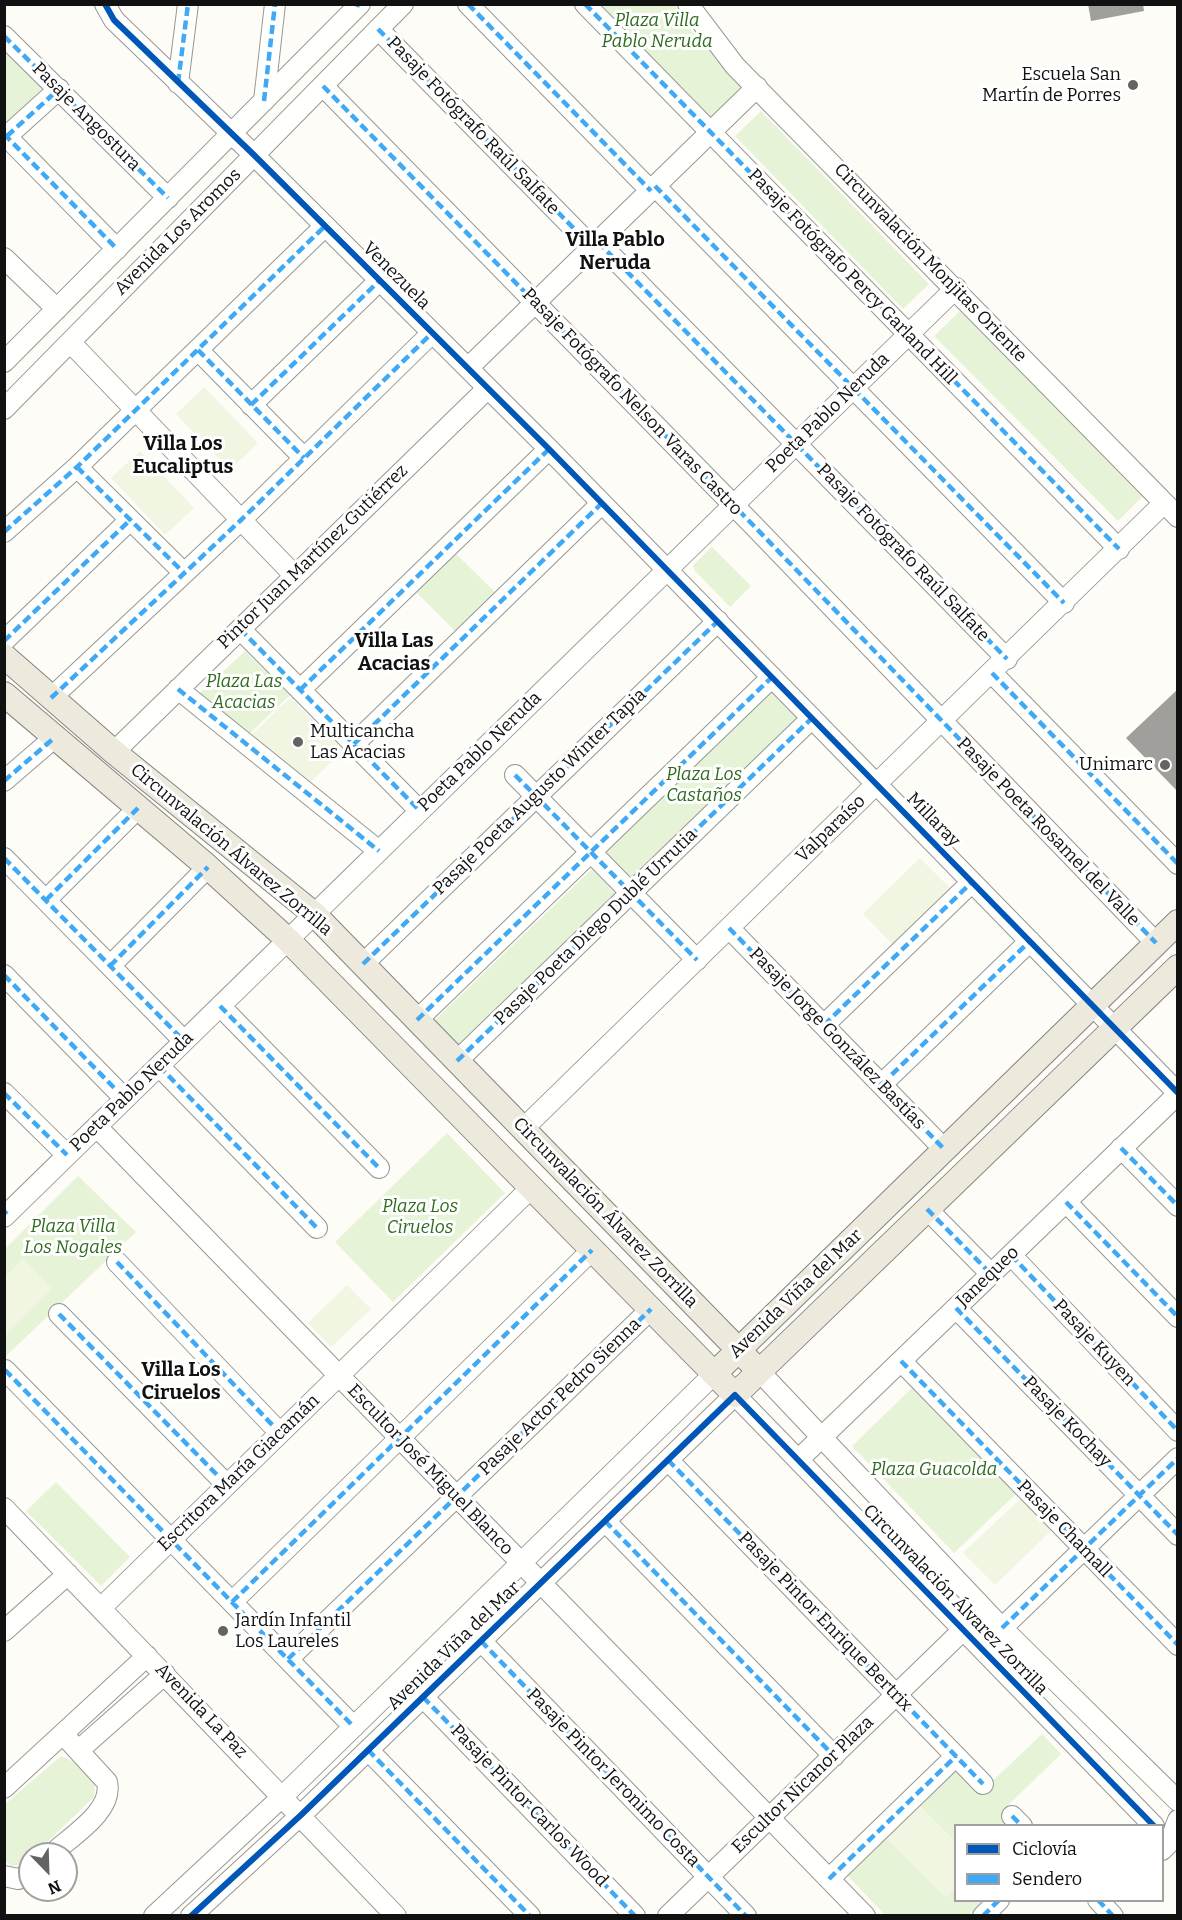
<!DOCTYPE html>
<html>
<head>
<meta charset="utf-8">
<style>
	body { margin:0 }
	#map { position:relative; width:1182px; height:1920px; overflow:hidden; background:#fdfcf7; font-family:Bitter,serif }
	canvas { display:block }
	.frame { position:absolute; inset:0; border:6px solid #111; pointer-events:none }
	.legend { position:absolute; left:954px; top:1824px; width:210px; height:78px; box-sizing:border-box; background:#fff; border:2px solid #a0a0a0; margin:0; padding:8px 10px; list-style:none; font-size:18px; color:#111 }
	.legend li { display:flex; align-items:center; gap:12px; height:30px }
	.legend b { width:30px; border:2px solid #a0a0a0 }
	.north { position:absolute; left:18px; top:1842px; width:60px; height:60px; box-sizing:border-box; background:#fff; border:2px solid #a0a0a0; border-radius:50%; rotate:157deg; font-size:16px; font-weight:700; line-height:24px; text-align:center; color:#111 }
	.north::after { content:''; display:block; margin:auto; width:21px; height:27px; background:#646362; clip-path:polygon(50% 0,100% 100%,50% 72%,0 100%) }
</style>
</head>
<body>
<div id="map">
<canvas width="1182" height="1920"></canvas>
<div class="frame"></div>
<ul class="legend">
<li><b style="height:8px;background:#0057b8"></b>Ciclovía</li>
<li><b style="height:8px;background:#3fa9f5"></b>Sendero</li>
</ul>
<div class="north">N</div>
</div>
<script>
const g = document.querySelector('canvas').getContext('2d');
g.lineJoin = 'round';
function paint(path, color) { g.fillStyle = color; g.fill(path, 'evenodd'); }
function trace(path, color, width, dash) { g.strokeStyle = color; g.lineWidth = width; g.lineCap = dash ? 'butt' : 'round'; g.setLineDash(dash || []); g.stroke(path); }
function drawText(font, color, halo, rows, align = 'center') {
  g.font = font + ' Bitter,serif'; g.lineWidth = 6; g.setLineDash([]); g.textBaseline = 'middle'; g.strokeStyle = halo; g.fillStyle = color; for (const [text, x, y, turn = 0] of rows) {
    g.save(); g.translate(x, y); g.rotate((+turn || 0) * Math.PI / 180); g.textAlign = isNaN(turn) ? turn : align; if (halo) g.strokeText(text, 0, 0); g.fillText(text, 0, 0); g.restore();
  }
}
const green = new Path2D(`
	M 607,5 L 675,5 L 684,23 L 747,90 L 709,125 L 600,11 Z
	M 5,47 L 45,86 L 5,124 Z
	M 761,111 L 929,284 L 903,309 L 735,136 Z
	M 960,311 L 1143,496 L 1118,521 L 934,336 Z
	M 712,547 L 751,586 L 730,607 L 695,571 L 693,565 Z
	M 455,553 L 496,593 L 456,632 L 416,592 Z
	M 245,651 L 290,695 L 249,734 L 199,694 Z
	M 770,690 L 800,721 L 635,883 L 605,852 Z
	M 592,869 L 617,895 L 460,1047 L 435,1020 Z
	M 447,1133 L 505,1193 L 393,1302 L 335,1242 Z
	M 78,1176 L 136,1232 L 5,1357 L 5,1249 Z
	M 913,1387 L 1016,1494 L 954,1553 L 852,1446 Z
	M 56,1482 L 130,1557 L 101,1586 L 26,1511 Z
	M 1042,1734 L 1061,1754 L 1001,1812 L 1014,1825 L 956,1826 L 956,1900 L 984,1901 L 969,1915 L 885,1915 L 844,1872 L 954,1767 L 980,1793 Z
	M 61,1756 L 76,1763 L 95,1782 L 94,1797 L 35,1854 L 30,1854 L 30,1858 L 24,1864 L 11,1866 L 5,1861 L 4,1805 Z`);
const pitch = new Path2D(`
	M 204,387 L 258,443 L 230,470 L 176,414 Z
	M 140,451 L 194,508 L 165,535 L 111,478 Z
	M 290,698 L 343,750 L 311,782 L 251,735 Z
	M 920,858 L 950,888 L 893,945 L 863,914 Z
	M 23,1259 L 52,1289 L 5,1336 L 5,1277 Z
	M 347,1285 L 371,1309 L 331,1347 L 308,1323 Z
	M 1021,1498 L 1052,1530 L 995,1585 L 963,1553 Z
	M 920,1806 L 955,1841 L 955,1888 L 946,1898 L 886,1839 Z`);
const building = new Path2D(`
	M 1088,4 L 1143,4 L 1144,11 L 1091,21 Z
	M 1178,689 L 1178,792 L 1126,738 Z`);
const minor = new Path2D(`
	M 105,4 L 114,20 L 254,155 L 549,449 L 1178,1093
	M 468,4 L 651,191
	M 585,4 L 1119,549
	M 688,4 L 735,66 L 1178,517
	M 378,29 L 592,247
	M 4,36 L 168,198
	M 178,83 L 188,4
	M 323,86 L 753,525 L 1156,943
	M 264,101 L 275,4
	M 4,134 L 117,249
	M 7,136 L 59,89
	M 655,186 L 1064,603
	M 598,242 L 1007,659
	M 4,258 L 57,309
	M 70,342 L 295,576
	M 198,350 L 304,458
	M 4,362 L 360,4
	M 468,368 L 757,87
	M 251,405 L 380,280
	M 4,409 L 403,4
	M 77,467 L 184,573
	M 4,532 L 77,467 L 325,226
	M 240,629 L 420,811
	M 4,641 L 130,520
	M 992,673 L 1178,864
	M 178,689 L 379,851
	M 300,690 L 549,449
	M 51,698 L 241,520 L 432,333
	M 354,744 L 601,504
	M 114,752 L 488,388
	M 515,775 L 697,960
	M 4,781 L 54,738
	M 4,858 L 184,1041
	M 46,900 L 138,808
	M 729,928 L 944,1149
	M 363,964 L 718,621
	M 110,966 L 208,867
	M 4,975 L 125,1099
	M 220,1006 L 379,1168
	M 417,1020 L 772,677
	M 824,1025 L 972,882
	M 457,1061 L 812,718
	M 159,1066 L 317,1228
	M 882,1084 L 1030,941
	M 4,1093 L 67,1155
	M 97,1127 L 865,1916
	M 523,1129 L 1164,503
	M 1121,1148 L 1178,1206
	M 1066,1202 L 1178,1317
	M 927,1209 L 991,1274
	M 4,1217 L 956,288
	M 1011,1255 L 1178,1431
	M 117,1262 L 280,1433
	M 956,1308 L 1178,1535
	M 59,1314 L 227,1485
	M 901,1361 L 1178,1645
	M 5,1370 L 354,1727
	M 759,1371 L 1002,1628 L 1178,1801
	M 668,1460 L 983,1784
	M 798,1460 L 1178,1094
	M 4,1508 L 396,1916
	M 605,1521 L 834,1756
	M 232,1602 L 592,1250
	M 101,1608 L 531,1188
	M 1002,1628 L 1178,1458
	M 4,1631 L 68,1574
	M 481,1641 L 746,1916
	M 288,1659 L 651,1309
	M 423,1697 L 635,1916
	M 79,1750 L 165,1674
	M 368,1750 L 530,1916
	M 4,1788 L 147,1656
	M 1012,1816 L 1022,1826
	M 1162,1850 L 1170,1842 L 1178,1820
	M 52,1854 C 71,1836 114,1811 107,1782 L 63,1734
	M 4,1876 L 18,1879 L 30,1874
	M 829,1879 L 956,1756
	M 1098,1900 L 1113,1916
	M 154,1916 L 283,1796 L 714,1374
	M 191,1916 L 301,1815 L 735,1395 L 1154,1826
	M 668,1916 L 963,1630
	M 983,1916 L 999,1900`);
const major = new Path2D(`
	M 4,656 L 114,752 L 314,914 L 759,1371
	M 4,694 L 208,867 L 288,940 L 735,1395 L 1178,967
	M 714,1374 L 1178,922`);
const quiet = new Path2D(`
	M 468,4 L 651,191
	M 585,4 L 1119,549
	M 357,7 L 358,4
	M 378,29 L 592,247
	M 4,36 L 168,198
	M 178,83 L 188,4
	M 323,86 L 753,525 L 1156,943
	M 264,101 L 275,4
	M 4,134 L 117,249
	M 7,136 L 59,89
	M 655,186 L 1064,603
	M 598,242 L 1007,659
	M 198,350 L 304,458
	M 251,405 L 380,280
	M 77,467 L 184,573
	M 4,532 L 77,467 L 325,226
	M 240,629 L 420,811
	M 4,641 L 130,520
	M 992,673 L 1178,864
	M 178,689 L 379,851
	M 300,690 L 549,449
	M 51,698 L 241,520 L 432,333
	M 354,744 L 601,504
	M 515,775 L 697,960
	M 4,781 L 54,738
	M 4,858 L 184,1041
	M 46,900 L 138,808
	M 729,928 L 944,1149
	M 363,964 L 718,621
	M 110,966 L 208,867
	M 4,975 L 125,1099
	M 220,1006 L 379,1168
	M 417,1020 L 772,677
	M 824,1025 L 972,882
	M 457,1061 L 812,718
	M 159,1066 L 317,1228
	M 882,1084 L 1030,941
	M 4,1093 L 67,1155
	M 1121,1148 L 1178,1206
	M 1066,1202 L 1178,1317
	M 927,1209 L 991,1274
	M 4,1211 L 7,1214
	M 1011,1255 L 1178,1431
	M 117,1262 L 280,1433
	M 956,1308 L 1178,1535
	M 59,1314 L 227,1485
	M 901,1361 L 1178,1645
	M 5,1370 L 354,1727
	M 668,1460 L 983,1784
	M 605,1521 L 834,1756
	M 232,1602 L 592,1250
	M 1002,1628 L 1178,1458
	M 481,1641 L 746,1916
	M 288,1659 L 651,1309
	M 423,1697 L 635,1916
	M 368,1750 L 530,1916
	M 1012,1816 L 1022,1826
	M 829,1879 L 956,1756
	M 1098,1900 L 1113,1916
	M 983,1916 L 999,1900`);
const cycleway = new Path2D(`
	M 105,4 L 114,20 L 254,155 L 549,449 L 1178,1093
	M 191,1916 L 301,1815 L 735,1395 L 1154,1826`);
const markers = [
	[1133,85,6,"#646362"],
	[298,742,6,"#646362"],
	[1165,765,6,"#646362"],
	[223,1631,6,"#646362"]
];
const parkNames = [
	["Plaza Villa",657,21],
	["Pablo Neruda",657,42],
	["Plaza Las",244,682],
	["Acacias",244,703],
	["Plaza Los",704,775],
	["Castaños",704,796],
	["Plaza Los",420,1207],
	["Ciruelos",420,1228],
	["Plaza Villa",73,1227],
	["Los Nogales",73,1248],
	["Plaza Guacolda",934,1470]
];
const poiNames = [
	["Escuela San",1121,75],
	["Martín de Porres",1121,96],
	["Multicancha",310,732,"left"],
	["Las Acacias",310,753,"left"],
	["Unimarc",1153,765],
	["Jardín Infantil",235,1621,"left"],
	["Los Laureles",235,1642,"left"]
];
const streetNames = [
	["Pasaje Angostura",86,117,45],
	["Pasaje Fotógrafo Raúl Salfate",473,126,46],
	["Avenida Los Aromos",178,232,-45],
	["Circunvalación Monjitas Oriente",930,263,46],
	["Venezuela",396,276,45],
	["Pasaje Fotógrafo Percy Garland Hill",852,277,46],
	["Pasaje Fotógrafo Nelson Varas Castro",632,402,46],
	["Poeta Pablo Neruda",828,413,-44],
	["Pasaje Fotógrafo Raúl Salfate",903,553,46],
	["Pintor Juan Martínez Gutiérrez",313,557,-44],
	["Poeta Pablo Neruda",480,752,-44],
	["Pasaje Poeta Augusto Winter Tapia",540,792,-44],
	["Millaray",933,820,46],
	["Valparaíso",831,829,-44],
	["Pasaje Poeta Rosamel del Valle",1048,832,46],
	["Circunvalación Álvarez Zorrilla",231,850,40],
	["Pasaje Poeta Diego Dublé Urrutia",596,927,-44],
	["Pasaje Jorge González Bastías",837,1039,46],
	["Poeta Pablo Neruda",132,1092,-44],
	["Circunvalación Álvarez Zorrilla",605,1213,46],
	["Janequeo",988,1277,-44],
	["Avenida Viña del Mar",796,1294,-44],
	["Pasaje Kuyen",1094,1343,47],
	["Pasaje Actor Pedro Sienna",560,1397,-44],
	["Pasaje Kochay",1067,1422,46],
	["Escultor José Miguel Blanco",430,1470,46],
	["Escritora María Giacamán",239,1473,-44],
	["Pasaje Chamall",1064,1529,46],
	["Circunvalación Álvarez Zorrilla",955,1600,46],
	["Pasaje Pintor Enrique Bertrix",825,1622,46],
	["Avenida Viña del Mar",454,1646,-44],
	["Avenida La Paz",201,1711,46],
	["Pasaje Pintor Jeronimo Costa",613,1778,46],
	["Escultor Nicanor Plaza",803,1785,-44],
	["Pasaje Pintor Carlos Wood",529,1806,46]
];
const neighbourhoodNames = [
	["Villa Pablo",615,240],
	["Neruda",615,263],
	["Villa Los",183,444],
	["Eucaliptus",183,467],
	["Villa Las",394,641],
	["Acacias",394,664],
	["Villa Los",181,1370],
	["Ciruelos",181,1393]
];
paint(green, '#e7f3d7');
paint(pitch, '#f0f6e1');
paint(building, '#a19f9c');
trace(minor, '#979795', 22);
trace(major, '#858482', 26);
trace(minor, '#fffffe', 20);
trace(major, '#ede9dc', 24);
trace(quiet, '#3fa9f5', 4.5, [9, 4.5]);
trace(cycleway, '#0057b8', 6);
for (const [x, y, r, color] of markers) { const dot = new Path2D(); dot.arc(x, y, r, 0, 2 * Math.PI); g.fillStyle = color; g.fill(dot); trace(dot, '#fff', 2); }
drawText('italic 18px', '#2f6b1f', '#fff', parkNames);
drawText('18px', '#111', '#fff', poiNames, 'right');
drawText('18px', '#111', '#fff', streetNames);
drawText('bold 20px', '#111', '#fff', neighbourhoodNames);
</script>
</body>
</html>
